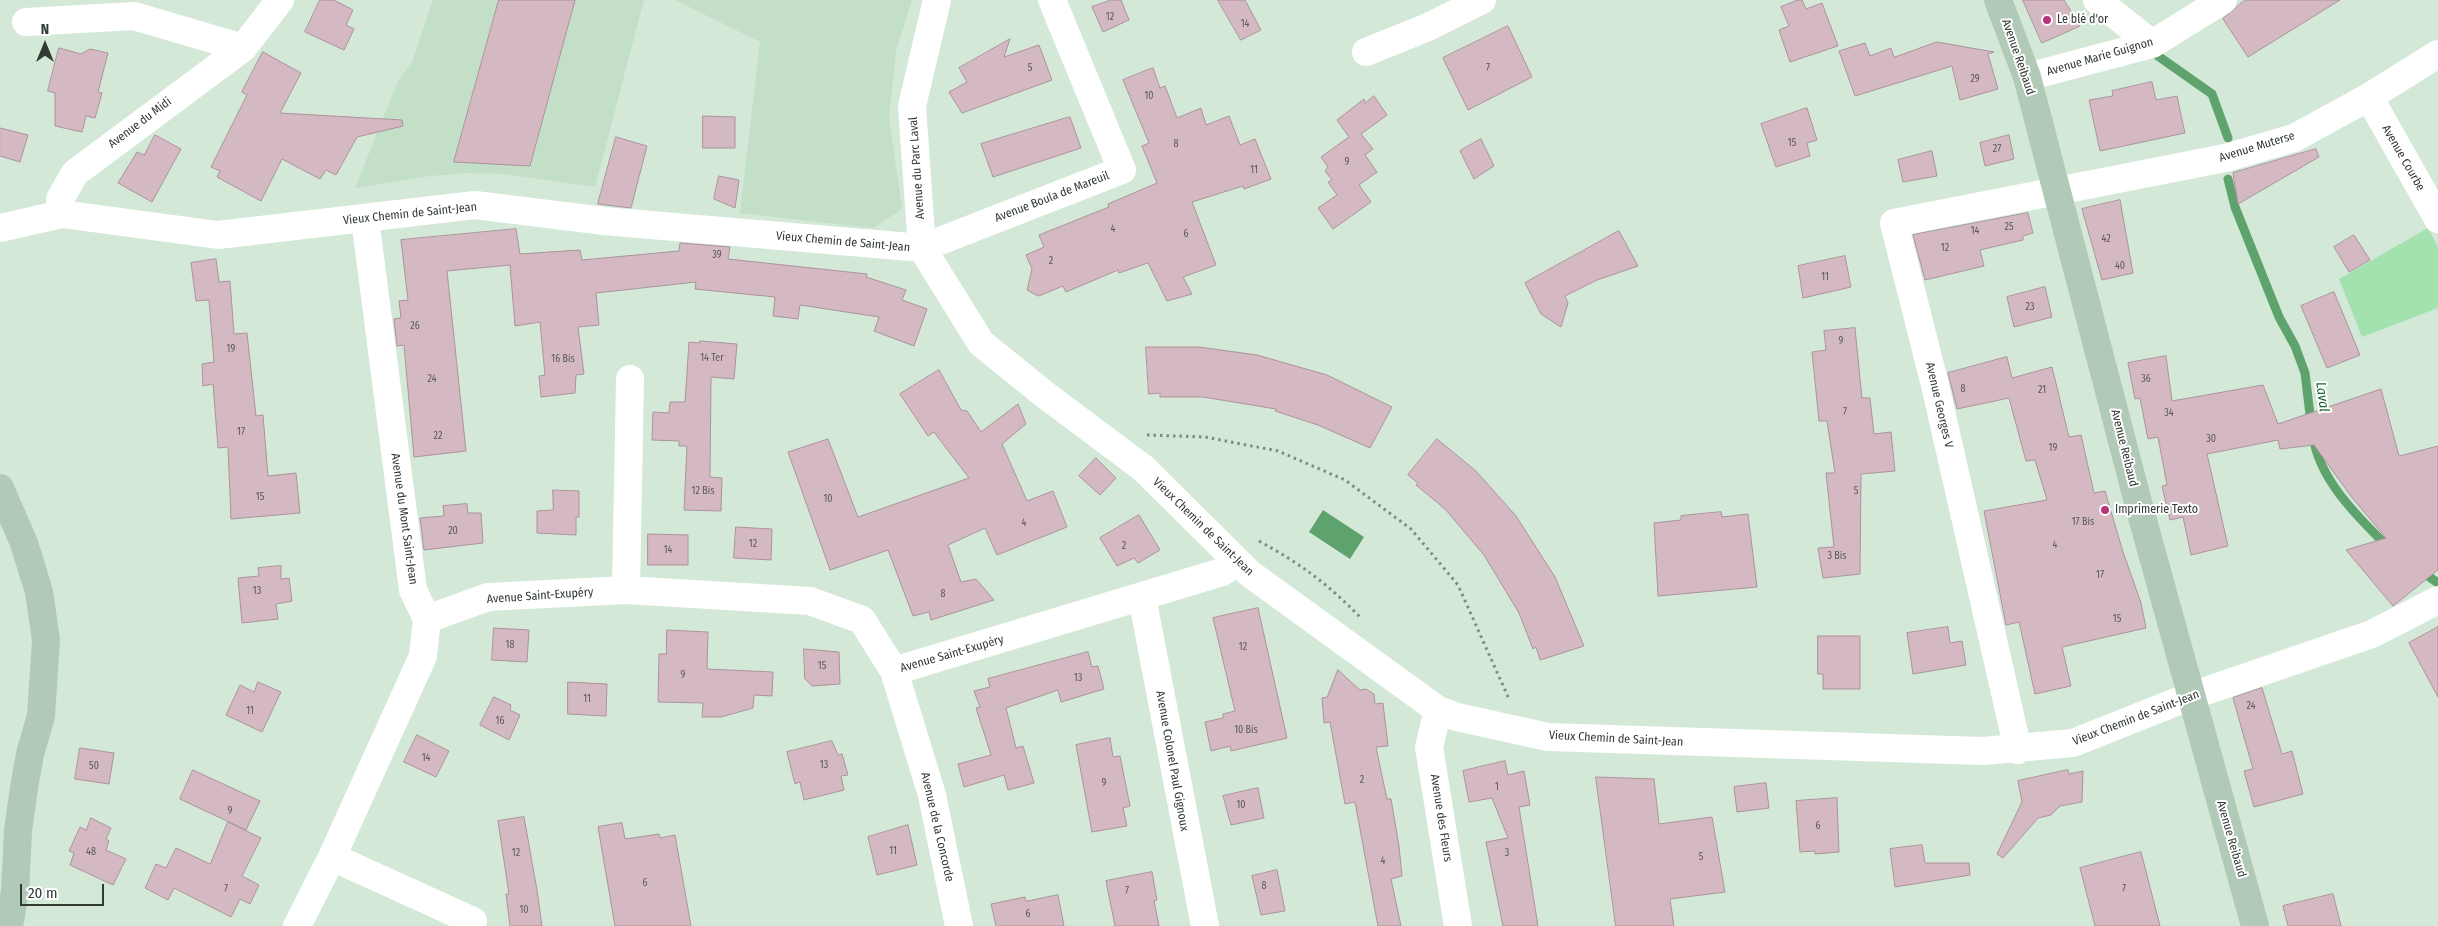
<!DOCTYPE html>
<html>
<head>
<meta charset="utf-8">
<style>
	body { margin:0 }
	#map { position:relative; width:2438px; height:926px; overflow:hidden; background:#d3e8d6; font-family:"Fira Sans Condensed",sans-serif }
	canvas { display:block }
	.north { position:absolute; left:20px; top:20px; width:50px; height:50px; -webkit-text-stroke:4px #fff; paint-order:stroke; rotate:0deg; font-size:14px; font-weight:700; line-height:20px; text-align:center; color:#313a33 }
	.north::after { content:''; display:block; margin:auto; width:18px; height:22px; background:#313a33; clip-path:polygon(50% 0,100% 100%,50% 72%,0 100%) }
	.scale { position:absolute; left:20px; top:884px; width:84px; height:22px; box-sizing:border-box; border:2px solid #313a33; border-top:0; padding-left:6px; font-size:15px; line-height:18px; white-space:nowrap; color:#313a33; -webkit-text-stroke:4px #fff; paint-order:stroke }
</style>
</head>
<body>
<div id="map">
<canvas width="2438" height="926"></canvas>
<div class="north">N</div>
<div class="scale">20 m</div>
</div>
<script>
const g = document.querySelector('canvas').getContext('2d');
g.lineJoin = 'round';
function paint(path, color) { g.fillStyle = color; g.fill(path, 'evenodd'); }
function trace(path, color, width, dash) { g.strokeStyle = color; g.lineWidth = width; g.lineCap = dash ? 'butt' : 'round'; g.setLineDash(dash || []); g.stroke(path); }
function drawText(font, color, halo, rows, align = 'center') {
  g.font = font + ' "Fira Sans Condensed",sans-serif'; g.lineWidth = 4; g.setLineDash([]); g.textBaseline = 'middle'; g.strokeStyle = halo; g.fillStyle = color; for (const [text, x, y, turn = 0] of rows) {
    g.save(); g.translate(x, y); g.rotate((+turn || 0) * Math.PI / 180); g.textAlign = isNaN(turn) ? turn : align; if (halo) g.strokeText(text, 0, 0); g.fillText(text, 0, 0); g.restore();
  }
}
const built = new Path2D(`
	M 433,0 L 644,0 L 595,187 L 503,174 L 469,173 L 430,176 L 355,188 L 398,81 L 412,62 Z
	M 675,0 L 912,0 L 896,51 L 889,118 L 902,209 L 873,228 L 740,213 L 760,42 Z`);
const green = new Path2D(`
	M 2428,228 L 2438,247 L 2438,308 L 2362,337 L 2339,279 Z`);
const water = new Path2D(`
	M 1323,510 L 1364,537 L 1350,559 L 1309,532 Z`);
const stream = new Path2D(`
	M 2158,56 L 2212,94 L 2228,138
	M 2228,179 L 2235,207 L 2279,317 L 2295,346 L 2305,373 L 2311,423
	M 2313,436 C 2319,480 2358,517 2388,547
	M 2421,571 L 2438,583`);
const building = new Path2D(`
	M 320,0 L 334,0 L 353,10 L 346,25 L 354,29 L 344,50 L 305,32 Z
	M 499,0 L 575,0 L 530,166 L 454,162 Z
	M 1111,0 L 1121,0 L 1129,20 L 1103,32 L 1092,7 Z
	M 1218,0 L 1245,0 L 1261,30 L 1241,40 Z
	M 1798,0 L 1802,0 L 1806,9 L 1822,3 L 1838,46 L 1790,62 L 1779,30 L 1789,26 L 1781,7 Z
	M 2023,0 L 2064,0 L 2080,26 L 2042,43 Z
	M 2245,0 L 2340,0 L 2248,57 L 2223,19 Z
	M 1508,26 L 1532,77 L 1468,110 L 1443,58 Z
	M 1010,39 L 1004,57 L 1039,45 L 1052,80 L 962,113 L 949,92 L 967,82 L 959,68 Z
	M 1937,42 L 1994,52 L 1988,54 L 1998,89 L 1960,100 L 1952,66 L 1855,96 L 1839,51 L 1865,43 L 1870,56 L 1891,48 L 1894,57 Z
	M 59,48 L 81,54 L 90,49 L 108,53 L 98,92 L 102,93 L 95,118 L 86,116 L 82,132 L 55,126 L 55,93 L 48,91 Z
	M 263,52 L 301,73 L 280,113 L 402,120 L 403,126 L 357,137 L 336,175 L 326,170 L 320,179 L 282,159 L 261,201 L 217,177 L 220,171 L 211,167 L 247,95 L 242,92 Z
	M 1153,68 L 1160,88 L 1165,86 L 1177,118 L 1201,108 L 1206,125 L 1229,116 L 1240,145 L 1255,139 L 1271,179 L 1244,189 L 1243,186 L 1192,202 L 1216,265 L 1183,277 L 1192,294 L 1167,301 L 1148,263 L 1119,273 L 1118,270 L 1066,292 L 1063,286 L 1039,296 L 1034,294 L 1027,290 L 1032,269 L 1026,255 L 1044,247 L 1039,235 L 1109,207 L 1108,204 L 1157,183 L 1142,146 L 1149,143 L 1123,80 Z
	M 2152,82 L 2156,100 L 2177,96 L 2185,133 L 2100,151 L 2089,100 L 2113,96 L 2112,91 Z
	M 1374,96 L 1387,115 L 1361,134 L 1373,149 L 1365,155 L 1377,172 L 1359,185 L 1371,202 L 1333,229 L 1318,208 L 1337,195 L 1328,182 L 1332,180 L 1325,171 L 1328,167 L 1321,157 L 1349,137 L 1337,120 L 1364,99 L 1365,103 Z
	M 1807,108 L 1817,140 L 1807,143 L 1810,156 L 1776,167 L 1761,124 Z
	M 703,116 L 735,117 L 735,148 L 703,148 Z
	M 1070,117 L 1081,148 L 993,177 L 981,144 Z
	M 0,128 L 28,135 L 20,162 L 0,156 Z
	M 155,135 L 181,149 L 152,202 L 118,183 L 137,152 L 144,155 Z
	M 2009,135 L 2014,159 L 1985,166 L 1980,143 Z
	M 616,137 L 647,146 L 631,208 L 598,204 Z
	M 1481,139 L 1494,166 L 1474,179 L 1460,151 Z
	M 2316,149 L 2319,157 L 2238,204 L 2233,173 Z
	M 1932,151 L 1937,176 L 1903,182 L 1898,160 Z
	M 719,176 L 739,180 L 735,208 L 714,199 Z
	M 2120,200 L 2133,273 L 2102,280 L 2082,209 Z
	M 2028,213 L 2033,233 L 2023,236 L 2023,240 L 1980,250 L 1984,266 L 1925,280 L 1913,235 Z
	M 516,229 L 520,254 L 580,250 L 582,260 L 679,251 L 680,243 L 730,247 L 728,259 L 867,274 L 866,277 L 906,290 L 902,300 L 927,309 L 914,346 L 874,331 L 879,317 L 800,305 L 798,319 L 773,316 L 775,297 L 695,289 L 696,282 L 596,293 L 599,325 L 578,327 L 584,374 L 576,375 L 575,393 L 541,397 L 539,376 L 545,375 L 540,322 L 515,326 L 510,265 L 447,271 L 466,451 L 414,457 L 404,345 L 397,346 L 394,319 L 401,318 L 399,301 L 408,300 L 401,240 Z
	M 1619,231 L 1638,266 L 1597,280 L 1565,296 L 1568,303 L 1561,327 L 1541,314 L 1525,283 Z
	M 2354,235 L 2370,260 L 2349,272 L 2334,247 Z
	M 1845,256 L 1851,287 L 1803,298 L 1798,266 Z
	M 216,259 L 219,282 L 230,281 L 234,334 L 247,333 L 256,416 L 263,415 L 268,476 L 296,473 L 300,513 L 231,519 L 228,447 L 218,448 L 213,384 L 203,386 L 202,364 L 214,362 L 209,300 L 196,301 L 191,263 Z
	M 2045,287 L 2052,317 L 2014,327 L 2007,297 Z
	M 2334,292 L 2360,355 L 2327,368 L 2301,306 Z
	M 1855,328 L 1862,398 L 1870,398 L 1874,434 L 1891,432 L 1895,471 L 1861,474 L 1860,574 L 1823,578 L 1818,548 L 1834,547 L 1826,473 L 1835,473 L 1827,421 L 1819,421 L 1812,352 L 1826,350 L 1824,331 Z
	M 700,341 L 737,344 L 734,379 L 711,377 L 710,477 L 722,478 L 721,511 L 684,510 L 687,446 L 679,446 L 679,441 L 652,440 L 653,412 L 669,413 L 670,402 L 685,402 L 689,342 L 700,343 Z
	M 1146,347 L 1199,347 L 1257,355 L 1327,375 L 1392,407 L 1370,448 L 1318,425 L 1275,411 L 1276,409 L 1203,397 L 1160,397 L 1160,393 L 1149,394 Z
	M 2166,356 L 2172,401 L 2263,385 L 2278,424 L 2381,389 L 2399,456 L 2438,446 L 2438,570 L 2393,606 L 2346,550 L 2386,538 L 2350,495 L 2314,445 L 2280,449 L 2278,440 L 2207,454 L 2228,546 L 2191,555 L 2183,517 L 2170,520 L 2162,486 L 2167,485 L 2158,437 L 2148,439 L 2140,398 L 2135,399 L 2128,363 Z
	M 2007,357 L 2012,378 L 2052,367 L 2069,437 L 2081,435 L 2094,493 L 2105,491 L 2123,552 L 2141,603 L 2146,628 L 2062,647 L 2071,686 L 2035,694 L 2019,622 L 2006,625 L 1984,511 L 2047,500 L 2035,460 L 2026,461 L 2009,398 L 1957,409 L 1948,373 Z
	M 939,370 L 961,410 L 967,411 L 981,432 L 1018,404 L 1026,424 L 1002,444 L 1027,501 L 1053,491 L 1067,527 L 997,555 L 985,528 L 948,545 L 961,582 L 976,579 L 994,600 L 931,620 L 929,612 L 913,616 L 888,550 L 830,570 L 788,452 L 828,439 L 858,517 L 969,478 L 934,432 L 928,436 L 900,394 Z
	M 1437,439 L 1476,471 L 1516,516 L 1555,577 L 1584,646 L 1540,660 L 1536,647 L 1533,649 L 1519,613 L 1484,555 L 1445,509 L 1416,485 L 1418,483 L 1408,475 Z
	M 1096,458 L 1116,478 L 1100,495 L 1079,476 Z
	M 553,490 L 579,491 L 579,517 L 576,517 L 576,535 L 537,533 L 537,511 L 553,510 Z
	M 467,504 L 468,513 L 481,513 L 483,543 L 424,550 L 420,518 L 444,516 L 443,506 Z
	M 1721,512 L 1722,517 L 1748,514 L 1757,587 L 1658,596 L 1654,523 L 1681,520 L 1681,516 Z
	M 1139,515 L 1160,550 L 1138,563 L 1134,558 L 1117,566 L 1100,538 Z
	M 736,527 L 772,529 L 771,560 L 734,558 Z
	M 648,534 L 688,535 L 688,565 L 648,565 Z
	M 281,566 L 281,579 L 289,578 L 292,601 L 276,604 L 278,619 L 242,623 L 238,578 L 259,576 L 258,568 Z
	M 1258,608 L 1287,738 L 1231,751 L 1230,746 L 1211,751 L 1205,722 L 1223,718 L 1223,714 L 1235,711 L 1213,618 Z
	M 1948,627 L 1950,643 L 1962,641 L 1966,665 L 1913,674 L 1907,633 Z
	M 2438,627 L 2438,697 L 2409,643 Z
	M 494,628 L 529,630 L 527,662 L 492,660 Z
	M 667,630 L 708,632 L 707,669 L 773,672 L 772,696 L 754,695 L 753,708 L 721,717 L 702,717 L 703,703 L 658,702 L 659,654 L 666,654 Z
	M 1818,636 L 1860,636 L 1860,689 L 1823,689 L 1823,674 L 1818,674 Z
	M 804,649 L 839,652 L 840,684 L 812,686 L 805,679 Z
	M 1088,652 L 1092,667 L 1098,666 L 1104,689 L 1061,702 L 1058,690 L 1006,708 L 1016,748 L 1023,746 L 1034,783 L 1008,790 L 1004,775 L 964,787 L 958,764 L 991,755 L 976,708 L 980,707 L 974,691 L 990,687 L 988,679 Z
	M 1338,670 L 1360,690 L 1366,689 L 1374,694 L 1375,704 L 1383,703 L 1388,746 L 1376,747 L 1387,799 L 1391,799 L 1399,846 L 1402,876 L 1391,879 L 1401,926 L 1378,926 L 1355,802 L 1345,804 L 1330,722 L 1324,723 L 1322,698 L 1327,697 Z
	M 258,682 L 281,692 L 262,732 L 226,715 L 240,685 L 254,692 Z
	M 568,682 L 607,684 L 606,716 L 568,714 Z
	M 2262,688 L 2282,754 L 2292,751 L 2303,794 L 2254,807 L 2244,771 L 2253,769 L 2233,698 Z
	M 494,697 L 511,705 L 510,710 L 520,715 L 509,740 L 480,725 Z
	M 417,735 L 449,751 L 436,777 L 404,762 Z
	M 1110,738 L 1113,757 L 1120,756 L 1130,806 L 1123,808 L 1127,826 L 1092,832 L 1076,745 Z
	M 832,741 L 838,755 L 842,754 L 848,775 L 841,776 L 844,790 L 804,800 L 800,782 L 795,784 L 787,752 Z
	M 80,748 L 114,753 L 109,784 L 75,779 Z
	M 1505,761 L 1508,775 L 1524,771 L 1530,805 L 1519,807 L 1538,926 L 1503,926 L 1486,842 L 1508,838 L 1492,798 L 1469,802 L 1463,771 Z
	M 193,770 L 260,801 L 246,830 L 180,799 Z
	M 2068,770 L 2069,774 L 2083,771 L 2082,802 L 2060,806 L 2051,815 L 2038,818 L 2003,858 L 1997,854 L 2022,802 L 2018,781 Z
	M 1596,777 L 1654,779 L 1659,824 L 1712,817 L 1725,892 L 1670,899 L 1674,926 L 1616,926 Z
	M 1766,783 L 1769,808 L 1737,812 L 1734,787 Z
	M 1258,788 L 1264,818 L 1231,825 L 1223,796 Z
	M 1837,798 L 1839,852 L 1815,854 L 1815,851 L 1800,852 L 1796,801 Z
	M 524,817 L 537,890 L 542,926 L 510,926 L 506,894 L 509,894 L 498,821 Z
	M 91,818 L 111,828 L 106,839 L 109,841 L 106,850 L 126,859 L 113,885 L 70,865 L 74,853 L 69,851 L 80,827 L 86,830 Z
	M 228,822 L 261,838 L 242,876 L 259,885 L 250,904 L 240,899 L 231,917 L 174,888 L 168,900 L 145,888 L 156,864 L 166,868 L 176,848 L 210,864 Z
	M 622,823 L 625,839 L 659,834 L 660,838 L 675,835 L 691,926 L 615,926 L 598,827 Z
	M 908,825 L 917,865 L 877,875 L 868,837 Z
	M 1922,845 L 1925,863 L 1969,863 L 1970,875 L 1895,887 L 1890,849 Z
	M 2141,852 L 2160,926 L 2095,926 L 2080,868 Z
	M 1277,870 L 1285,911 L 1261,915 L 1252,876 Z
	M 1152,872 L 1157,900 L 1154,901 L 1159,926 L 1115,926 L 1106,881 Z
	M 2333,894 L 2341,926 L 2288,926 L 2283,906 Z
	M 1058,895 L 1064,926 L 996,926 L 991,904 L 1025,897 L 1026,901 Z`);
const path = new Path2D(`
	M 1147,435 L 1205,437 L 1278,451 L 1345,480 L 1411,529 L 1458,585 L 1509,699
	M 1259,541 C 1301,564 1328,584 1361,618`);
const street = new Path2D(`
	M 937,0 L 912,106 L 922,248 L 981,343 L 1044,394 L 1143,468 L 1249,573 L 1438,710 L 1457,717 L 1548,737 L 1983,751 L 2073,743 L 2191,696 L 2372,634 L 2438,600
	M 2097,0 L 2152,44
	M 26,22 L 134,16 L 243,48
	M 1366,52 L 1428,27 L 1482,0
	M 2027,77 L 2152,44 L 2223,0
	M 2369,97 L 2438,219
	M 62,214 L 60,199 L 75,173 L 243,48 L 280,0
	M 0,228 L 62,214 L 218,235 L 475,205 L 604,221 L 922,248 L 1122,170 L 1052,0
	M 626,590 L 630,379
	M 1142,597 L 1205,926
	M 427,619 L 488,597 L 626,590 L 810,601 L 862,620 L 894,671 L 932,795 L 959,926
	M 894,671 L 1222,572 L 1237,562
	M 1438,710 L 1429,747 L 1458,926
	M 2018,750 L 1935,385 L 1894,223 L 2225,158 L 2294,138 L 2369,97 L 2438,54
	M 332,857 L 473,921
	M 297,926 L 332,857 L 423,656 L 427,619 L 413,590 L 365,219`);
const secondary = new Path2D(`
	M 1998,0 L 2027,77 L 2139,506 L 2255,926
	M 0,488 L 24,543 L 39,592 L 46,640 L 41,716 L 30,754 L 24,788 L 18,831 L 15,891 L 9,926`);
const markers = [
	[2047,20,5,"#b9357b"],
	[2105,510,5,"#b9357b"]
];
const numberNames = [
	["12",1110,17],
	["14",1245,24],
	["5",1030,68],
	["7",1488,68],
	["29",1975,79],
	["10",1149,96],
	["15",1792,143],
	["8",1176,144],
	["27",1997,149],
	["9",1347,162],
	["11",1254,170],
	["25",2009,227],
	["4",1113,229],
	["14",1975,231],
	["6",1186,234],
	["42",2106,239],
	["12",1945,248],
	["39",717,255],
	["2",1051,261],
	["40",2120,266],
	["11",1825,277],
	["23",2030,307],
	["26",415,326],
	["9",1841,341],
	["19",231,349],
	["14 Ter",712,358],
	["16 Bis",563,359],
	["24",432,379],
	["36",2146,379],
	["8",1963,389],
	["21",2042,390],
	["7",1845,412],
	["34",2169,413],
	["17",241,432],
	["22",438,436],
	["30",2211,439],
	["19",2053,448],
	["12 Bis",703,491],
	["5",1856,491],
	["15",260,497],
	["10",828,499],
	["17 Bis",2083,522],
	["4",1024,523],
	["20",453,531],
	["12",753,544],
	["4",2055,545],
	["2",1124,546],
	["14",668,550],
	["3 Bis",1837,556],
	["17",2100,575],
	["13",257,591],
	["8",943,594],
	["15",2117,619],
	["18",510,645],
	["12",1243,647],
	["15",822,666],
	["9",683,675],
	["13",1078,678],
	["11",587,699],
	["24",2251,706],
	["11",250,711],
	["16",500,721],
	["10 Bis",1246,730],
	["14",426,758],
	["13",824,765],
	["50",94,766],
	["2",1362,780],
	["9",1104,783],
	["1",1497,787],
	["10",1241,805],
	["9",230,811],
	["6",1818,826],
	["11",893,851],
	["48",91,852],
	["12",516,853],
	["3",1507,853],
	["5",1701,857],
	["4",1383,861],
	["6",645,883],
	["8",1264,886],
	["7",226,889],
	["7",2124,889],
	["7",1127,891],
	["10",524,910],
	["6",1028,914]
];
const poiNames = [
	["Le blé d'or",2057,20],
	["Imprimerie Texto",2115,510]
];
const streetNames = [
	["Avenue Reibaud",2018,57,71],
	["Avenue Marie Guignon",2100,57,-16],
	["Avenue du Midi",140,123,-37],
	["Avenue Muterse",2257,147,-17],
	["Avenue Courbe",2403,158,60],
	["Avenue du Parc Laval",917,168,-94],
	["Avenue Boula de Mareuil",1052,197,-21],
	["Vieux Chemin de Saint-Jean",410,214,-6],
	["Vieux Chemin de Saint-Jean",843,242,5],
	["Avenue Georges V",1939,405,77],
	["Avenue Reibaud",2124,448,76],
	["Avenue du Mont Saint-Jean",404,519,82],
	["Vieux Chemin de Saint-Jean",1203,527,44],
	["Avenue Saint-Exupéry",540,596,-4],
	["Avenue Saint-Exupéry",952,654,-16],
	["Vieux Chemin de Saint-Jean",2136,718,-21],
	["Vieux Chemin de Saint-Jean",1616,739,3],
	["Avenue Colonel Paul Gignoux",1172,761,80],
	["Avenue des Fleurs",1441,818,81],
	["Avenue de la Concorde",937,827,77],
	["Avenue Reibaud",2231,839,74]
];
const waterNames = [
	["Laval",2322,397,83]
];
paint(built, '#c3dfc7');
paint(green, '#a3e2af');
paint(water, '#5ea36d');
trace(stream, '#5ea36d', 9);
paint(building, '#d4b9c3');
trace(building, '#ac929d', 1);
trace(path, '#7e8c80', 3, [2.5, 4]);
trace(street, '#fff', 28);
trace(secondary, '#b1c9b7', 28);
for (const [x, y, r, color] of markers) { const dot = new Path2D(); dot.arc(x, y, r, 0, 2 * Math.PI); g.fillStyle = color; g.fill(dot); trace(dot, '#fff', 2); }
drawText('10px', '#5a5a57', null, numberNames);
drawText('12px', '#313a33', '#fff', poiNames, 'left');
drawText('12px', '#313a33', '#fff', streetNames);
drawText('italic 14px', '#186431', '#fff', waterNames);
</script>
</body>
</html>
